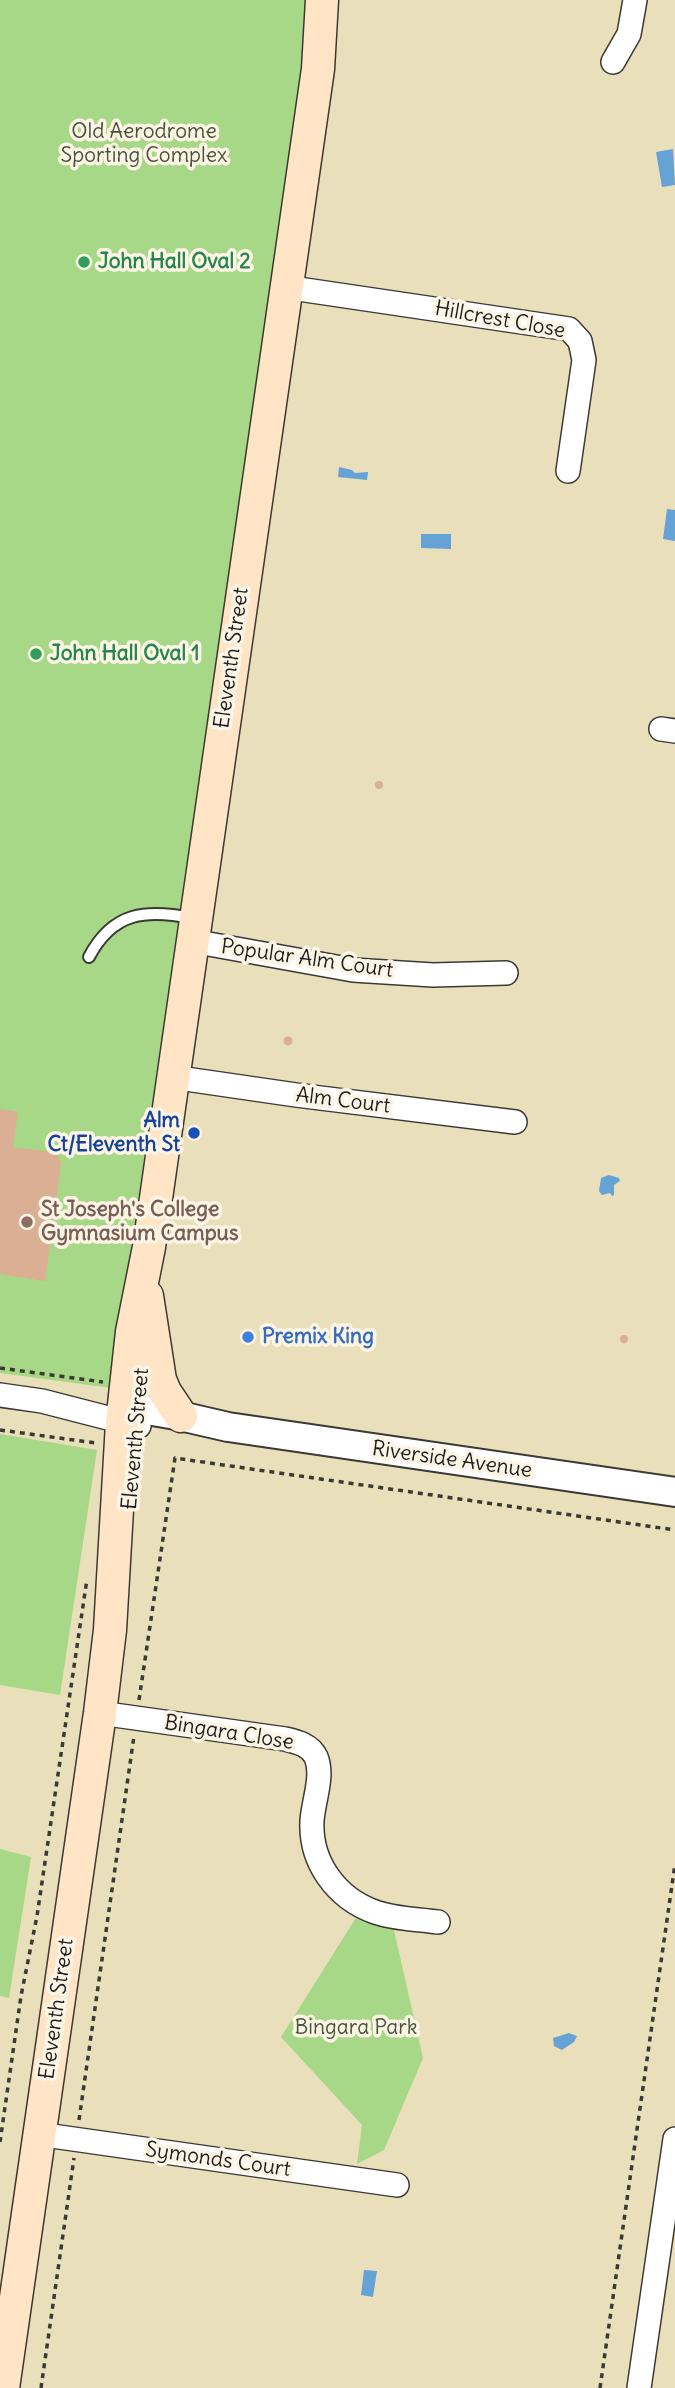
<!DOCTYPE html>
<html>
<head>
<meta charset="utf-8">
<style>
	body { margin:0 }
	canvas { display:block; background:#e9dfba }
</style>
</head>
<body>
<canvas width="675" height="2388"></canvas>
<script>
const g = document.querySelector('canvas').getContext('2d');
g.lineJoin = 'round';
function paint(path, color) { g.fillStyle = color; g.fill(path, 'evenodd'); }
function trace(path, color, width, dash) { g.strokeStyle = color; g.lineWidth = width; g.lineCap = dash ? 'butt' : 'round'; g.setLineDash(dash || []); g.stroke(path); }
function drawText(font, color, halo, rows, align = 'center') {
  g.font = font + ' Delius,sans-serif'; g.lineWidth = 7; g.setLineDash([]); g.textBaseline = 'middle'; g.strokeStyle = halo; g.fillStyle = color; for (const [text, x, y, turn = 0] of rows) {
    g.save(); g.translate(x, y); g.rotate((+turn || 0) * Math.PI / 180); g.textAlign = isNaN(turn) ? turn : align; if (halo) g.strokeText(text, 0, 0); g.fillText(text, 0, 0); g.restore();
  }
}
const green = new Path2D(`
	M 0,0 L 311,0 L 111,1388 L 0,1373 Z
	M 0,1434 L 97,1450 L 60,1695 L 0,1685 Z
	M 0,1849 L 31,1857 L 9,1998 L 0,1996 Z
	M 357,1916 L 393,1926 L 423,2058 L 384,2150 L 357,2164 L 362,2125 L 281,2037 Z`);
const water = new Path2D(`
	M 673,149 L 675,185 L 662,187 L 656,152 Z
	M 339,467 L 352,470 L 355,473 L 368,472 L 367,480 L 338,477 Z
	M 667,509 L 675,510 L 675,541 L 663,539 Z
	M 421,534 L 451,534 L 451,549 L 421,548 Z
	M 609,1175 L 619,1178 L 620,1181 L 614,1185 L 614,1195 L 612,1196 L 610,1193 L 602,1195 L 599,1191 L 601,1178 Z
	M 569,2033 L 577,2036 L 574,2042 L 562,2050 L 554,2046 L 553,2038 Z
	M 364,2270 L 377,2271 L 373,2297 L 361,2295 Z`);
const building = new Path2D(`
	M375 785a4 4 0 1 1 8 0a4 4 0 1 1-8 0Z
	M283.5 1041a4.5 4.5 0 1 1 9 0a4.5 4.5 0 1 1-9 0Z
	M 0,1109 L 18,1112 L 13,1147 L 52,1152 L 57,1154 L 61,1163 L 45,1281 L 0,1274 Z
	M620 1339a4 4 0 1 1 8 0a4 4 0 1 1-8 0Z`);
const path = new Path2D(`
	M 0,1368 L 103,1382
	M 0,1430 L 96,1443
	M 139,1700 L 175,1458 L 675,1530
	M 79,2120 L 134,1736
	M 0,2142 L 21,1996 L 37,1916 L 87,1579
	M 41,2388 L 74,2158
	M 600,2388 L 675,1864`);
const service = new Path2D(`
	M 89,957 C 113,911 147,909 192,918`);
const minor = new Path2D(`
	M 613,62 L 629,34 L 635,0
	M 285,287 L 569,329 L 580,341 L 584,360 L 568,471
	M 661,729 L 675,731
	M 192,941 L 353,970 L 433,975 L 506,973
	M 172,1077 L 296,1095 L 515,1122
	M 0,1395 L 42,1401 L 139,1426
	M 100,1713 L 285,1739 C 298,1742 310,1745 316,1757 C 324,1776 313,1802 312,1821 C 310,1862 336,1898 375,1912 C 394,1919 417,1919 438,1922
	M 38,2134 L 397,2185
	M 639,2388 L 675,2139`);
const tertiary = new Path2D(`
	M 141,1409 L 176,1415 L 228,1427 L 675,1492`);
const secondary = new Path2D(`
	M 147,1296 L 160,1380 L 165,1392 L 181,1416
	M 3,2388 L 100,1713 L 110,1630 L 122,1423 L 132,1332 L 149,1247 L 318,69 L 322,0`);
const markers = [
	[84,262,7,"#2e9e5b"],
	[36,654,7,"#2e9e5b"],
	[194,1133,7,"#1a4fb4"],
	[27,1222,7,"#8d6e63"],
	[248,1337,7,"#3f7fe0"]
];
const parkNames = [
	["Old Aerodrome",144,132],
	["Sporting Complex",144,156],
	["Bingara Park",356,2028]
];
const leisureNames = [
	["John Hall Oval 2",98,262],
	["John Hall Oval 1",50,654]
];
const streetNames = [
	["Hillcrest Close",500,320,10],
	["Eleventh Street",232,658,-82],
	["Popular Alm Court",307,959,8],
	["Alm Court",343,1101,7],
	["Eleventh Street",136,1439,-85],
	["Riverside Avenue",452,1460,8],
	["Bingara Close",229,1733,9],
	["Eleventh Street",57,2009,-82],
	["Symonds Court",218,2160,8]
];
const transitNames = [
	["Alm",180,1121],
	["Ct/Eleventh St",180,1145]
];
const educationNames = [
	["St Joseph's College",41,1210],
	["Gymnasium Campus",41,1234]
];
const shopNames = [
	["Premix King",262,1337]
];
paint(green, '#a7d887');
paint(water, '#65a2d6');
paint(building, '#daaf94');
trace(service, '#3b3934', 14);
trace(minor, '#3b3934', 26);
trace(tertiary, '#3b3934', 32);
trace(secondary, '#3b3934', 35);
trace(path, '#3b3934', 3.5, [5, 5]);
trace(service, '#fff', 10);
trace(minor, '#fff', 23);
trace(tertiary, '#fff', 28);
trace(secondary, '#ffe4c6', 32);
for (const [x, y, r, color] of markers) { const dot = new Path2D(); dot.arc(x, y, r, 0, 2 * Math.PI); g.fillStyle = color; g.fill(dot); trace(dot, '#fcf5e5', 2.5); }
drawText('21px', '#46543c', '#fcf5e5', parkNames);
drawText('bold 21px', '#27864d', '#fcf5e5', leisureNames, 'left');
drawText('21px', '#1c1c1c', '#fcf5e5', streetNames);
drawText('bold 21px', '#164399', '#fcf5e5', transitNames, 'right');
drawText('bold 21px', '#785e54', '#fcf5e5', educationNames, 'left');
drawText('bold 21px', '#366cbe', '#fcf5e5', shopNames, 'left');
</script>
</body>
</html>
